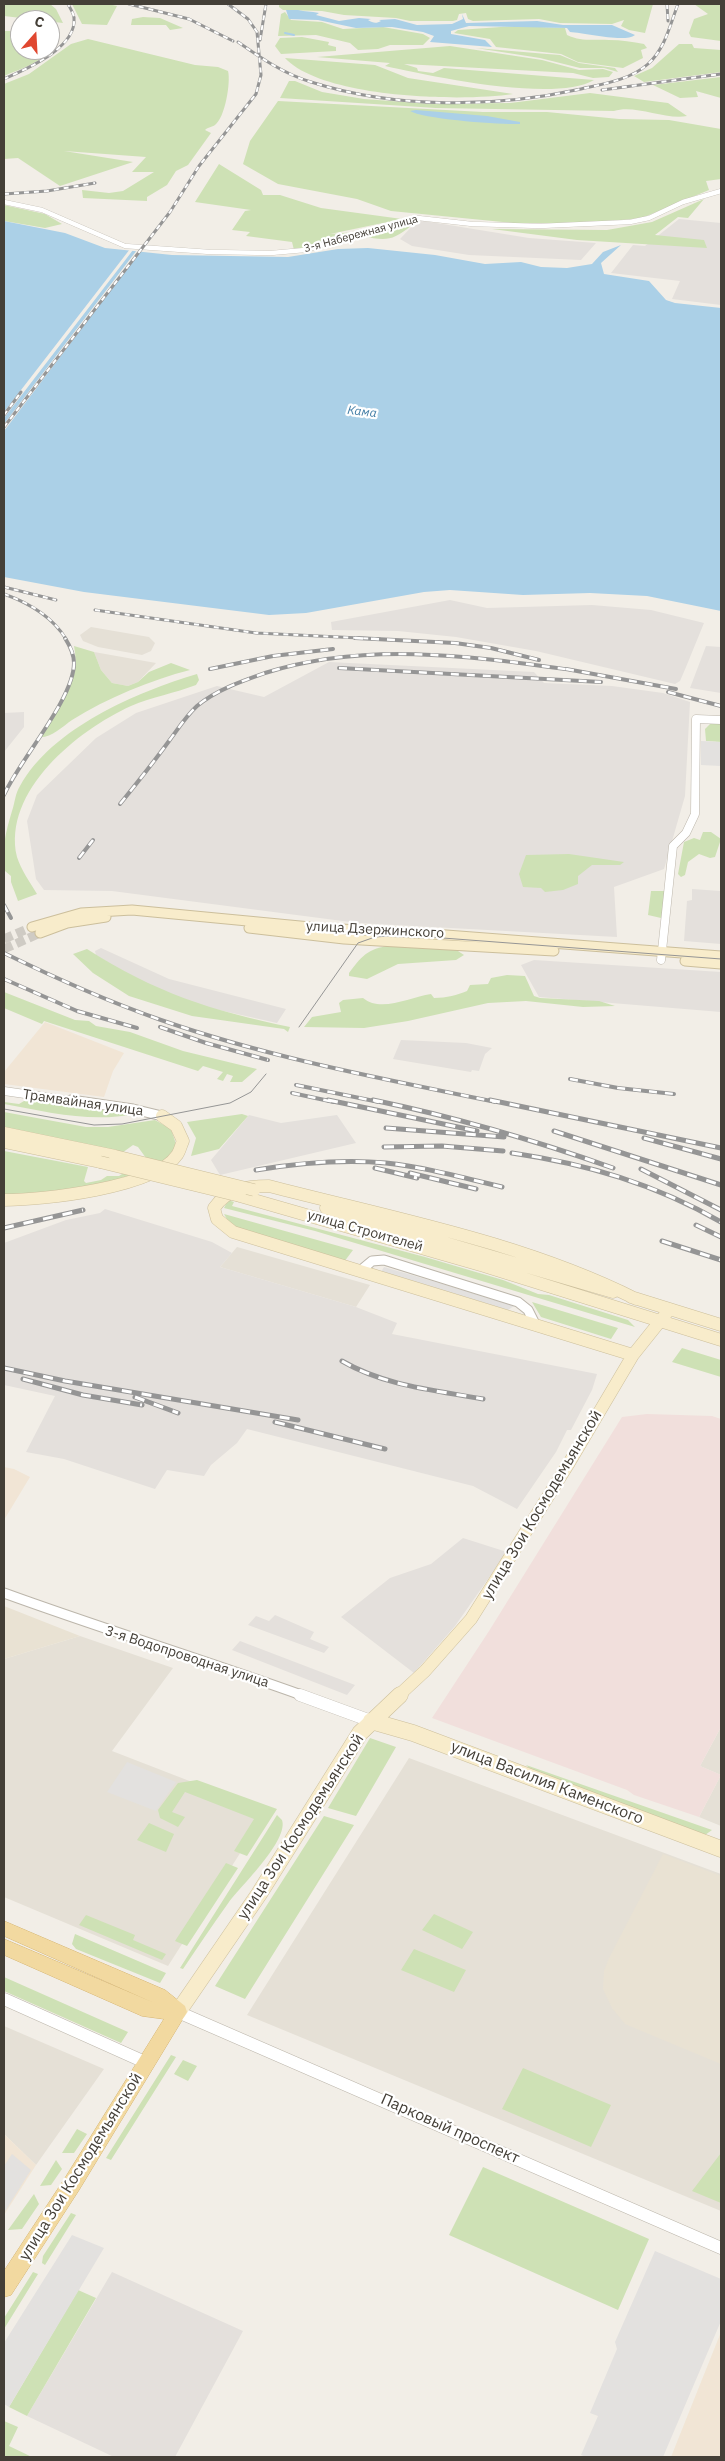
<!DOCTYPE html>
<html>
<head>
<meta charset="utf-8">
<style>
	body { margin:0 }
	#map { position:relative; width:725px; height:2461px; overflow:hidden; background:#f2eee7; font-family:"IBM Plex Sans",sans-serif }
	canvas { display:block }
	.frame { position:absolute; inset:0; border:5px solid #443f37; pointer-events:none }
	.north { position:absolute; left:10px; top:10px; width:50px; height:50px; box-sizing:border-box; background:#fff; border:1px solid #b4b2af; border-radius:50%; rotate:19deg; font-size:14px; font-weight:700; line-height:20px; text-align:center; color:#443f37 }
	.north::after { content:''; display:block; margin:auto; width:18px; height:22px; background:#e04730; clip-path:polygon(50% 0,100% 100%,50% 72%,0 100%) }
</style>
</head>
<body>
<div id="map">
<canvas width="725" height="2461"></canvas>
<div class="frame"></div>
<div class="north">С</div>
</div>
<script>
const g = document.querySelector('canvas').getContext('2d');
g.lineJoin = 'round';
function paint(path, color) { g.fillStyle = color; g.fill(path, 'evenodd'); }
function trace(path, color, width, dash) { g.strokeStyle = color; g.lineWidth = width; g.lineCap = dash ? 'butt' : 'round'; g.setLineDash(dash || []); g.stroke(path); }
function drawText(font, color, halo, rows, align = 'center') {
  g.font = font + ' "IBM Plex Sans",sans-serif'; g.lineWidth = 4.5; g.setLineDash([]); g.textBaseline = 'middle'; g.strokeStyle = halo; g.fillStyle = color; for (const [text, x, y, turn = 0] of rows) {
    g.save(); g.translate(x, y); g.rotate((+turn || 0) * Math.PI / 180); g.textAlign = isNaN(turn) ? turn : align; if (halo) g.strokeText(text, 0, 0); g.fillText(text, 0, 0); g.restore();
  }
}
const residential = new Path2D(`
	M 91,627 L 149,637 L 155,643 L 151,651 L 142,655 L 98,647 L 83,641 L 80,635 Z
	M 94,652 L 156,663 L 138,682 L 128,686 L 112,683 L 101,670 Z
	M 237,1247 L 370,1285 L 356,1307 L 220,1267 Z
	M 80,1636 L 173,1668 L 112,1751 L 267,1811 L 168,1966 L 4,1897 L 4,1659 Z
	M 721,1727 L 721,1826 L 699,1817 L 721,1775 L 700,1766 Z
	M 409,1758 L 721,1874 L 721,2211 L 247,2015 Z
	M 4,2026 L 104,2069 L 36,2165 L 4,2134 Z`);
const commercial = new Path2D(`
	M 45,1022 L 124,1053 L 113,1071 L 104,1097 L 4,1084 L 4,1072 Z
	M 4,1467 L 14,1469 L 30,1477 L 4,1520 Z
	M 4,2134 L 36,2165 L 4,2215 Z
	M 721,2332 L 721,2457 L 671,2457 Z`);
const industrial = new Path2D(`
	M 679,219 L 721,223 L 721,305 L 672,299 L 680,281 L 611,273 L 633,245 L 645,246 Z
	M 418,220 L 529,238 L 596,243 L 581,260 L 469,255 L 412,246 L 400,239 Z
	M 450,600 L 487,608 L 592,605 L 651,610 L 704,623 L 686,667 L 680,681 L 675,684 L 536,651 L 456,637 L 398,631 L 332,630 L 331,622 Z
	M 706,646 L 721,647 L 721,693 L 690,688 Z
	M 329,662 L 534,672 L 544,683 L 612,686 L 663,693 L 690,702 L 685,796 L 664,869 L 614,887 L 617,937 L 358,923 L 112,891 L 44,890 L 36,879 L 27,821 L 37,795 L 96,738 L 136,713 L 217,686 L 264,697 Z
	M 24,712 L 24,727 L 4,752 L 4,713 Z
	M 721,878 L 721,944 L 684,941 L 687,901 L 692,900 L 692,889 L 720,891 Z
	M 101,948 L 169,979 L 286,1009 L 277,1023 L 165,998 L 96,955 L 95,951 Z
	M 534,960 L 721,972 L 721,1012 L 539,997 L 521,965 Z
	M 401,1040 L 466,1043 L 492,1048 L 485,1054 L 479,1071 L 472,1070 L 471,1072 L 393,1059 Z
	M 249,1115 L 281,1123 L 337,1115 L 356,1143 L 220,1175 L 211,1160 Z
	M 105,1209 L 212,1242 L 232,1253 L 220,1267 L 356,1307 L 397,1323 L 392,1334 L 597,1374 L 592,1390 L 571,1430 L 567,1430 L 556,1452 L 517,1509 L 473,1486 L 247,1429 L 237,1443 L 211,1465 L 204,1476 L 167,1470 L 155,1489 L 64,1459 L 26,1452 L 55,1396 L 4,1385 L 4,1243 L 66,1220 L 100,1213 Z
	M 463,1538 L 507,1552 L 455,1626 L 414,1673 L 341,1617 L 390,1578 L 431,1564 Z
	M 275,1615 L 314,1632 L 310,1639 L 329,1647 L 324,1653 L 248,1625 L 256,1616 L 269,1621 Z
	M 240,1641 L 355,1685 L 347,1695 L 232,1650 Z
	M 112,2272 L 243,2331 L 175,2457 L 114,2457 L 27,2416 Z`);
const education = new Path2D(`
	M 4,1606 L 80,1636 L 4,1659 Z
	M 663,1854 L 721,1876 L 721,2064 L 625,2024 L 612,2008 L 603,1989 L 604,1971 L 609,1958 Z`);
const medical = new Path2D(`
	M 647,1414 L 712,1416 L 721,1419 L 721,1727 L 700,1766 L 721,1775 L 699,1817 L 634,1795 L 627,1790 L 432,1718 L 489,1631 L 622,1417 Z`);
const green = new Path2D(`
	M 4,4 L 50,4 L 56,9 L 63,23 L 4,16 Z
	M 72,4 L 108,4 L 117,6 L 107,25 L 82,24 Z
	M 279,4 L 653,4 L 645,33 L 629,30 L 621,26 L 624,20 L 612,24 L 560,23 L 539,19 L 473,21 L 468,19 L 466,13 L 459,14 L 457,20 L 453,21 L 410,21 L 396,18 L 344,15 L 322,11 L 283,10 L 279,7 Z
	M 694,4 L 721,4 L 721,41 L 691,37 L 689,33 L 694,19 L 708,14 Z
	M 285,12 L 291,20 L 322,22 L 343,29 L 383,27 L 423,34 L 430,38 L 423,45 L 390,45 L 378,49 L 358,50 L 350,43 L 316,35 L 278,36 L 281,14 Z
	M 143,17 L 160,18 L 183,28 L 170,30 L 166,25 L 131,25 L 132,19 Z
	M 515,26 L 565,28 L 567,35 C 582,42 593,39 609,40 C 621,40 633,42 644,44 L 647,48 L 641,50 L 643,58 L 623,68 L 578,62 L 561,54 L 496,47 L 490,39 L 454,33 L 458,30 Z
	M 4,31 L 20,31 L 20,50 L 50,50 L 50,44 L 53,47 C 43,62 20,69 4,76 Z
	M 302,37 L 329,42 L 328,45 L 336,47 L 336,51 L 281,54 L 275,46 L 280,38 Z
	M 88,39 L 195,65 L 218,67 L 228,71 C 231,82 225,118 215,125 C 212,127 208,127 205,130 L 211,133 L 188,165 L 176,171 L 167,185 L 147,197 L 147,201 L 83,198 L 82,190 L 109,193 L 123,191 L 154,172 L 132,172 L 146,157 L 64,151 L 133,162 L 60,186 L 18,158 L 4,159 L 4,84 L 29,74 L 71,44 Z
	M 679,44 L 692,44 L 694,48 L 721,50 L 721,72 L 644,82 L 634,76 L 652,68 Z
	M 450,46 L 542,60 L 579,70 L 603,69 L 613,72 L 609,77 L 593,78 L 573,73 L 404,64 L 417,68 L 418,71 L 433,73 L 444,68 L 594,80 C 555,103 430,76 385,66 L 390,63 L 317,57 Z
	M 476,48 L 547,54 L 560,55 L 579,63 L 615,68 L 618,72 L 604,68 L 580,68 L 540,58 Z
	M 285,58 L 375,65 L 408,78 L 513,94 C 460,102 322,98 285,58 Z
	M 721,77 L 721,98 L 696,91 L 698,97 L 680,98 L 653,85 Z
	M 289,81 L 295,81 L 322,92 L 364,99 L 430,104 L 510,103 L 590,93 L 668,103 L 687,116 C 664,120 635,104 614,111 L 436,108 L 280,98 Z
	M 278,101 L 483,112 L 547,112 L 619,119 L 669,120 L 721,129 L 721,179 L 706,181 L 709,190 L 642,218 L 590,223 L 513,223 L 391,211 L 357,199 L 278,184 L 243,164 L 250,141 Z
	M 219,164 L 261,190 L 263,195 L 280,195 L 321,208 L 402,219 L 330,234 L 356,232 L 294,250 L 292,242 L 246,236 L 250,232 L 232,230 L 245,211 L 251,210 L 195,202 Z
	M 704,199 L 688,218 L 678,217 L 655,235 L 704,240 L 707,248 L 577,240 L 492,229 L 607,230 L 652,222 Z
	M 4,205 L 45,214 L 62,224 L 45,228 L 4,221 Z
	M 411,226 C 392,241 386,241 362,236 L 398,227 Z
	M 74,646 L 94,652 L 101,670 L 112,683 L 128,686 L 138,682 L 149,672 L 171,663 L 190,670 C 151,680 107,698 72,720 C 62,727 50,739 38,737 C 57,706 82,685 74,646 Z
	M 197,674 L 199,680 L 196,685 C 175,693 152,697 131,706 C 78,730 2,791 17,857 C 21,870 30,882 37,894 L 18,901 L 11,882 L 11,876 L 5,871 C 1,849 6,831 12,811 C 15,802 15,794 20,786 C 52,728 137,692 197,674 Z
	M 711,723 L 721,723 L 721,742 L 706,741 L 705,729 Z
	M 703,832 L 711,832 L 721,839 L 715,857 L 710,858 L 699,854 L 688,862 L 685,875 L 681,877 L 678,874 L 684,842 L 694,838 L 700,840 Z
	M 569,854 L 624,862 L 620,865 L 592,865 L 578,876 L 578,884 L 563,890 L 545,892 L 541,888 L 523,887 L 519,874 L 526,855 Z
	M 651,891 L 666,891 L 665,907 L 661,918 L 648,915 Z
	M 395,945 L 455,949 L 464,955 L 456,960 L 398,964 L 367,979 L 349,976 L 349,973 C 364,953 369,948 395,945 Z
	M 87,949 C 154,992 212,1011 290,1027 L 288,1032 L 284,1029 L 192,1016 L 129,996 L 93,973 L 73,954 Z
	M 507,975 L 525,976 L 534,996 L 540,998 L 599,1001 L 615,1006 L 583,1007 L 526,1001 L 488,1003 L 408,1021 L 364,1028 L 304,1027 L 312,1017 L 341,1012 L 339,1003 L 343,1000 L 363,998 C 381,1013 410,997 431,994 L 434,998 C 447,998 457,995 467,991 L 470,985 L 488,984 L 491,978 Z
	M 4,992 L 75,1020 L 89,1021 L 96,1026 L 130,1032 L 183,1051 L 257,1069 L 242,1082 L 230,1082 L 233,1076 L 227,1074 L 223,1081 L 217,1079 L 223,1072 L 203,1066 L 198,1071 L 44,1021 L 42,1024 L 4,1008 Z
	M 29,1098 L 127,1112 L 135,1114 C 90,1123 48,1112 4,1104 L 4,1102 L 19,1104 Z
	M 4,1112 L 86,1127 L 108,1127 L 155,1120 L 171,1129 L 176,1144 L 175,1151 L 164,1161 L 125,1177 L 84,1189 L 4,1196 L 4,1151 L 88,1167 L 84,1181 L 86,1183 L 101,1180 L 107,1176 L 119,1176 L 146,1158 L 138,1147 L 133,1145 L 122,1153 L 4,1128 Z
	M 242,1114 L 248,1116 L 219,1149 L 191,1156 L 196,1138 L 187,1122 Z
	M 228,1200 L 234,1202 L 232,1206 L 425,1257 L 503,1280 L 538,1294 L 549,1295 L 628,1320 L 635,1327 L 315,1231 L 224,1208 Z
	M 224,1214 L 353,1250 L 344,1262 L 231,1226 Z
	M 532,1302 L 618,1328 L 611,1339 L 541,1317 Z
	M 682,1348 L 721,1360 L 721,1377 L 672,1362 Z
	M 370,1738 L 396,1747 L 356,1816 L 328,1808 Z
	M 526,1765 L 712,1830 L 705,1835 L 531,1770 Z
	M 197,1780 L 277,1809 L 247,1856 L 234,1851 L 254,1819 L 185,1792 L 172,1812 L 185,1817 L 178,1827 L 160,1818 L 158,1810 L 178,1783 Z
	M 277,1815 L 282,1820 C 289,1840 241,1886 229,1902 C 213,1924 198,1947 183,1969 L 180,1968 Z
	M 324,1816 L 354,1825 L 245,1999 L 215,1986 Z
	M 149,1823 L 174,1834 L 166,1852 L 137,1840 Z
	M 226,1863 L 238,1868 L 187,1946 L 175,1941 Z
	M 434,1914 L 473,1932 L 462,1949 L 422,1930 Z
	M 86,1915 L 135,1935 L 133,1940 L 166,1954 L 162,1960 L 79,1925 Z
	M 75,1934 L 166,1973 L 160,1983 L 76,1949 L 72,1944 Z
	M 414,1949 L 466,1970 L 454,1992 L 401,1970 Z
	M 4,1977 L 128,2032 L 121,2043 L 4,1991 Z
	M 171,2055 L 176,2057 L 111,2160 L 106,2158 Z
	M 183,2060 L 197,2066 L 188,2081 L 174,2074 Z
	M 523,2068 L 611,2105 L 591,2147 L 502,2109 Z
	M 77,2129 L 87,2134 L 74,2153 L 62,2153 Z
	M 721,2153 L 721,2203 L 692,2191 Z
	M 56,2160 L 62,2169 L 51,2185 L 40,2186 Z
	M 483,2167 L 649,2239 L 618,2310 L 449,2235 Z
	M 34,2194 L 39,2204 L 22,2229 L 8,2230 Z
	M 71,2213 L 76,2215 L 45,2265 L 42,2263 L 43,2256 Z
	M 33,2272 L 38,2274 L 4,2329 L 4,2318 Z
	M 78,2290 L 96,2298 L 27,2416 L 9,2407 Z
	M 4,2421 L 18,2427 L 9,2446 L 32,2457 L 4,2457 Z`);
const parking = new Path2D(`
	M 701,741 L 721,742 L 721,766 L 701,765 Z
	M 384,1267 L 446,1285 L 514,1306 L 508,1310 L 381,1272 Z
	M 127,1762 L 176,1782 L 156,1811 L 107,1792 Z
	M 12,2154 L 31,2170 L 4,2213 L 4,2166 Z
	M 72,2235 L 104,2248 L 9,2407 L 4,2404 L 4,2343 Z
	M 655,2251 L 721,2279 L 721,2321 L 663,2457 L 586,2457 L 581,2455 L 598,2416 L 590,2413 L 617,2349 L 615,2342 Z`);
const water = new Path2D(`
	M 298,10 C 305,12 311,11 319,13 L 316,15 L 339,21 L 359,18 L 371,19 L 368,20 C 373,23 376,24 381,21 L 379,20 L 395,19 L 417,25 L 452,24 L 463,19 L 462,14 L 466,23 L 537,21 L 563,25 L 612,25 L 635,35 C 625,43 586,33 570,32 L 567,28 L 469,26 L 451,31 L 451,34 L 485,40 L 492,47 L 430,42 L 434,36 L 423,32 L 392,27 L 356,28 L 318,20 L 289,19 L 286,10 Z
	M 416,110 L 487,116 L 520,122 L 520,124 C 501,125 423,119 410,111 Z
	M 4,221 L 65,233 L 105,248 L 172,255 L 288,257 L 338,249 L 368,248 L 435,255 L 485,264 L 521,262 L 541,267 L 567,268 L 592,264 L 603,252 L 621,245 L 601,263 L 604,274 L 649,281 L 666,300 L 675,303 L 721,308 L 721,611 L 647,596 L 590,593 L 523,595 L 450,590 L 424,592 L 306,613 L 269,615 L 84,592 L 4,577 Z`);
const pier = new Path2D(`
	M 130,249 L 133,250 L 4,418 L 4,412 Z
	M 137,250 L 141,250 L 4,431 L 4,424 Z`);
const stream = new Path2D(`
	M 285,33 L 294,35`);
const secondaryTunnel = new Path2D(`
	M 4,939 L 32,927
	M 4,949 L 40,933`);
const streetFar3 = new Path2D(`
	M 4,202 L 42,210 L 125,246 L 210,252 L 271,253 L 305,250 L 418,218 L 472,224 L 540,226 L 630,222 L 649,218 L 683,202 L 721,191`);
const streetFar2 = new Path2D(`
	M 661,960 L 673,846 L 686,833 L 695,814 L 696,719 L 721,720
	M 4,1091 L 80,1102`);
const streetFar1 = new Path2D(`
	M 71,1100 L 133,1109 L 162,1116
	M 360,1271 L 372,1261 L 384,1260 L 518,1302 L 528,1310 L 535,1324
	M 4,1593 C 103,1629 204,1660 304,1696`);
const street = new Path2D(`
	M 300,1695 L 371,1721
	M 4,1999 L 147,2063
	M 178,2012 L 721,2248`);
const secondaryFar2 = new Path2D(`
	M 32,927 L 81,913 L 132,910 L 321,928 L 420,933 L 721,956
	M 249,928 L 344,939 L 554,951
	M 40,933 L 67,923 L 106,917
	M 685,961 L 721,964`);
const secondaryFar1 = new Path2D(`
	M 4,1133 L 115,1156
	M 4,1142 L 100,1162
	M 240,1196 L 484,1266 L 721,1340
	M 4,1200 C 42,1200 155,1188 177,1155 C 180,1151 181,1145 183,1141 L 176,1126 L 162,1116
	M 326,1208 L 613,1292
	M 631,1297 L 721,1325
	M 633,1355 L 233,1232 L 217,1219 L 214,1208 C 228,1188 246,1186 269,1186 C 392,1218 522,1242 636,1299
	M 398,1696 L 425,1671 L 471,1619 L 569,1463 L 633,1355 L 669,1310`);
const secondary = new Path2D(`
	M 371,1721 L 413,1733 L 721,1849
	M 178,2012 L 259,1894 L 360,1733 L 400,1695`);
const primary = new Path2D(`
	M 4,1921 L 165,1990 L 185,2006 L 187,2012 L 79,2190 L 11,2295 L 4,2297 L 4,2271 L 65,2178 L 164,2019 L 142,2016 L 4,1955 L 4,1939 L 152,2002 L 4,1936 Z`);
const tram = new Path2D(`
	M 299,1027 L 358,943 L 375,937 L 403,935 L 721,959
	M 4,1109 L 94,1125 L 122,1124 L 230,1103 L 251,1092 L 266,1074`);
const railFar2 = new Path2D(`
	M 129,4 L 189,19 L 233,41
	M 667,4 L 668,21
	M 260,40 L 266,4
	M 238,42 C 261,58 284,74 311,82 C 396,109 494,108 581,89 C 603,84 630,80 648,64 C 665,49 670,25 678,4
	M 4,79 C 26,69 77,48 74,18 C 74,14 70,8 68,4
	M 602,90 L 721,74
	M 4,194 L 47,191 L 95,183
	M 4,415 L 21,392
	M 4,427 L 170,212 L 199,166 L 256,94 L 261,75 L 257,32 L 248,19 L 228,4
	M 4,587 L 56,600
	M 4,594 C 29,603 52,616 66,639
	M 95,610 L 256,633 L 380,639`);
const railFar1 = new Path2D(`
	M 355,638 L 455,643 L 491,648 L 539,660
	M 339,668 L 601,682
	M 210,669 L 273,656 L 333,649
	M 566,669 L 676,689
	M 668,692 L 721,706
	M 4,795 C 20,759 74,699 74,663 C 74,654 70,646 65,638
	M 120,804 C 137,783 153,763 169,741 C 178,729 186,716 197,706 C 216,690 242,681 265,673 C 366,641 469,656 572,670
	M 79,858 L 93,840
	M 4,905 L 11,918
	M 4,953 C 55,978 107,1001 161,1020 C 270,1058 384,1079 496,1102
	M 4,979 L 77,1011 L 137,1028
	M 160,1027 L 206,1043 L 268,1060
	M 570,1079 L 618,1088 L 674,1094
	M 296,1085 L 379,1102
	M 292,1093 L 334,1102`);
const rail = new Path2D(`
	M 328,1100 L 477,1131
	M 373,1100 C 455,1117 534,1140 613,1168
	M 490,1100 L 721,1148
	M 386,1128 L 504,1137
	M 554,1131 L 721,1185
	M 644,1138 L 721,1159
	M 384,1147 L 442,1146 L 503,1151
	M 512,1153 C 587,1164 655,1184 721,1222
	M 375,1168 L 417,1178
	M 641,1169 L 721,1210
	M 256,1170 C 299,1163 342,1159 386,1163 C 425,1167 464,1178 502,1187
	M 410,1173 L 476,1189
	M 696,1225 L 721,1237
	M 4,1228 L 83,1210
	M 662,1241 L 721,1260
	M 342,1361 C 385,1386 434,1390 483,1399
	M 4,1368 L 65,1381 L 298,1420
	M 23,1379 L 83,1395 L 142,1405
	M 135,1397 L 178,1413
	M 275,1422 L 385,1449`);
const secondaryBridge = new Path2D(`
	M 115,1156 L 254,1190
	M 100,1162 L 240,1196`);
const farStreetnames = [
	["3-я Набережная улица",361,234,-15]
];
const farWaternames = [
	["Кама",362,412,7]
];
const streetNames = [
	["улица Дзержинского",375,930,3],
	["Трамвайная улица",83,1103,8],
	["улица Строителей",365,1231,16],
	["3-я Водопроводная улица",187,1657,18]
];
const nearStreetnames = [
	["улица Зои Космодемьянской",542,1505,-59],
	["улица Василия Каменского",547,1783,21],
	["улица Зои Космодемьянской",301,1827,-57],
	["Парковый проспект",450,2129,24],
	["улица Зои Космодемьянской",81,2167,-58]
];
paint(residential, '#e5e0d6');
paint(commercial, '#f1e5d5');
paint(industrial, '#e4e0dc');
paint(education, '#e9e2d3');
paint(medical, '#f1dfdc');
paint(green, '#cee1b5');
paint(parking, '#e3e1df');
paint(water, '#abd0e7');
paint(pier, '#f2eee7');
trace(stream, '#abd0e7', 2);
trace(secondaryTunnel, '#cfcbc4', 9, [9, 4.5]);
trace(streetFar3, '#bcb6ab', 5);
trace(streetFar2, '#bcb6ab', 9);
trace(streetFar1, '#bcb6ab', 11);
trace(street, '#bcb6ab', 13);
trace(secondaryFar2, '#ccbf9c', 11);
trace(secondaryFar1, '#ccbf9c', 13);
trace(secondary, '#ccbf9c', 17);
trace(primary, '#d5b572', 1);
trace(streetFar3, '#fff', 4.5);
trace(streetFar2, '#fff', 8);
trace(streetFar1, '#fff', 9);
trace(street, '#fff', 12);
trace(secondaryFar2, '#f8eccb', 9);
trace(secondaryFar1, '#f8eccb', 12);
trace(secondary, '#f8eccb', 16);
paint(primary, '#f2d9a0');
trace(tram, '#959595', 1);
trace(railFar2, '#959595', 3);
trace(railFar1, '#959595', 4);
trace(rail, '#959595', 5);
trace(railFar2, '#fff', 2, [5]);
trace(railFar1, '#fff', 2.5, [8]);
trace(rail, '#fff', 3, [10]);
trace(secondaryBridge, '#ccbf9c', 13, []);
trace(secondaryBridge, '#f8eccb', 12);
drawText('11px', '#443f37', '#fff', farStreetnames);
drawText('italic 12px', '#3d7aa3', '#fff', farWaternames);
drawText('14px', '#443f37', '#fff', streetNames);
drawText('16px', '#443f37', '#fff', nearStreetnames);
</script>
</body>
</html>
